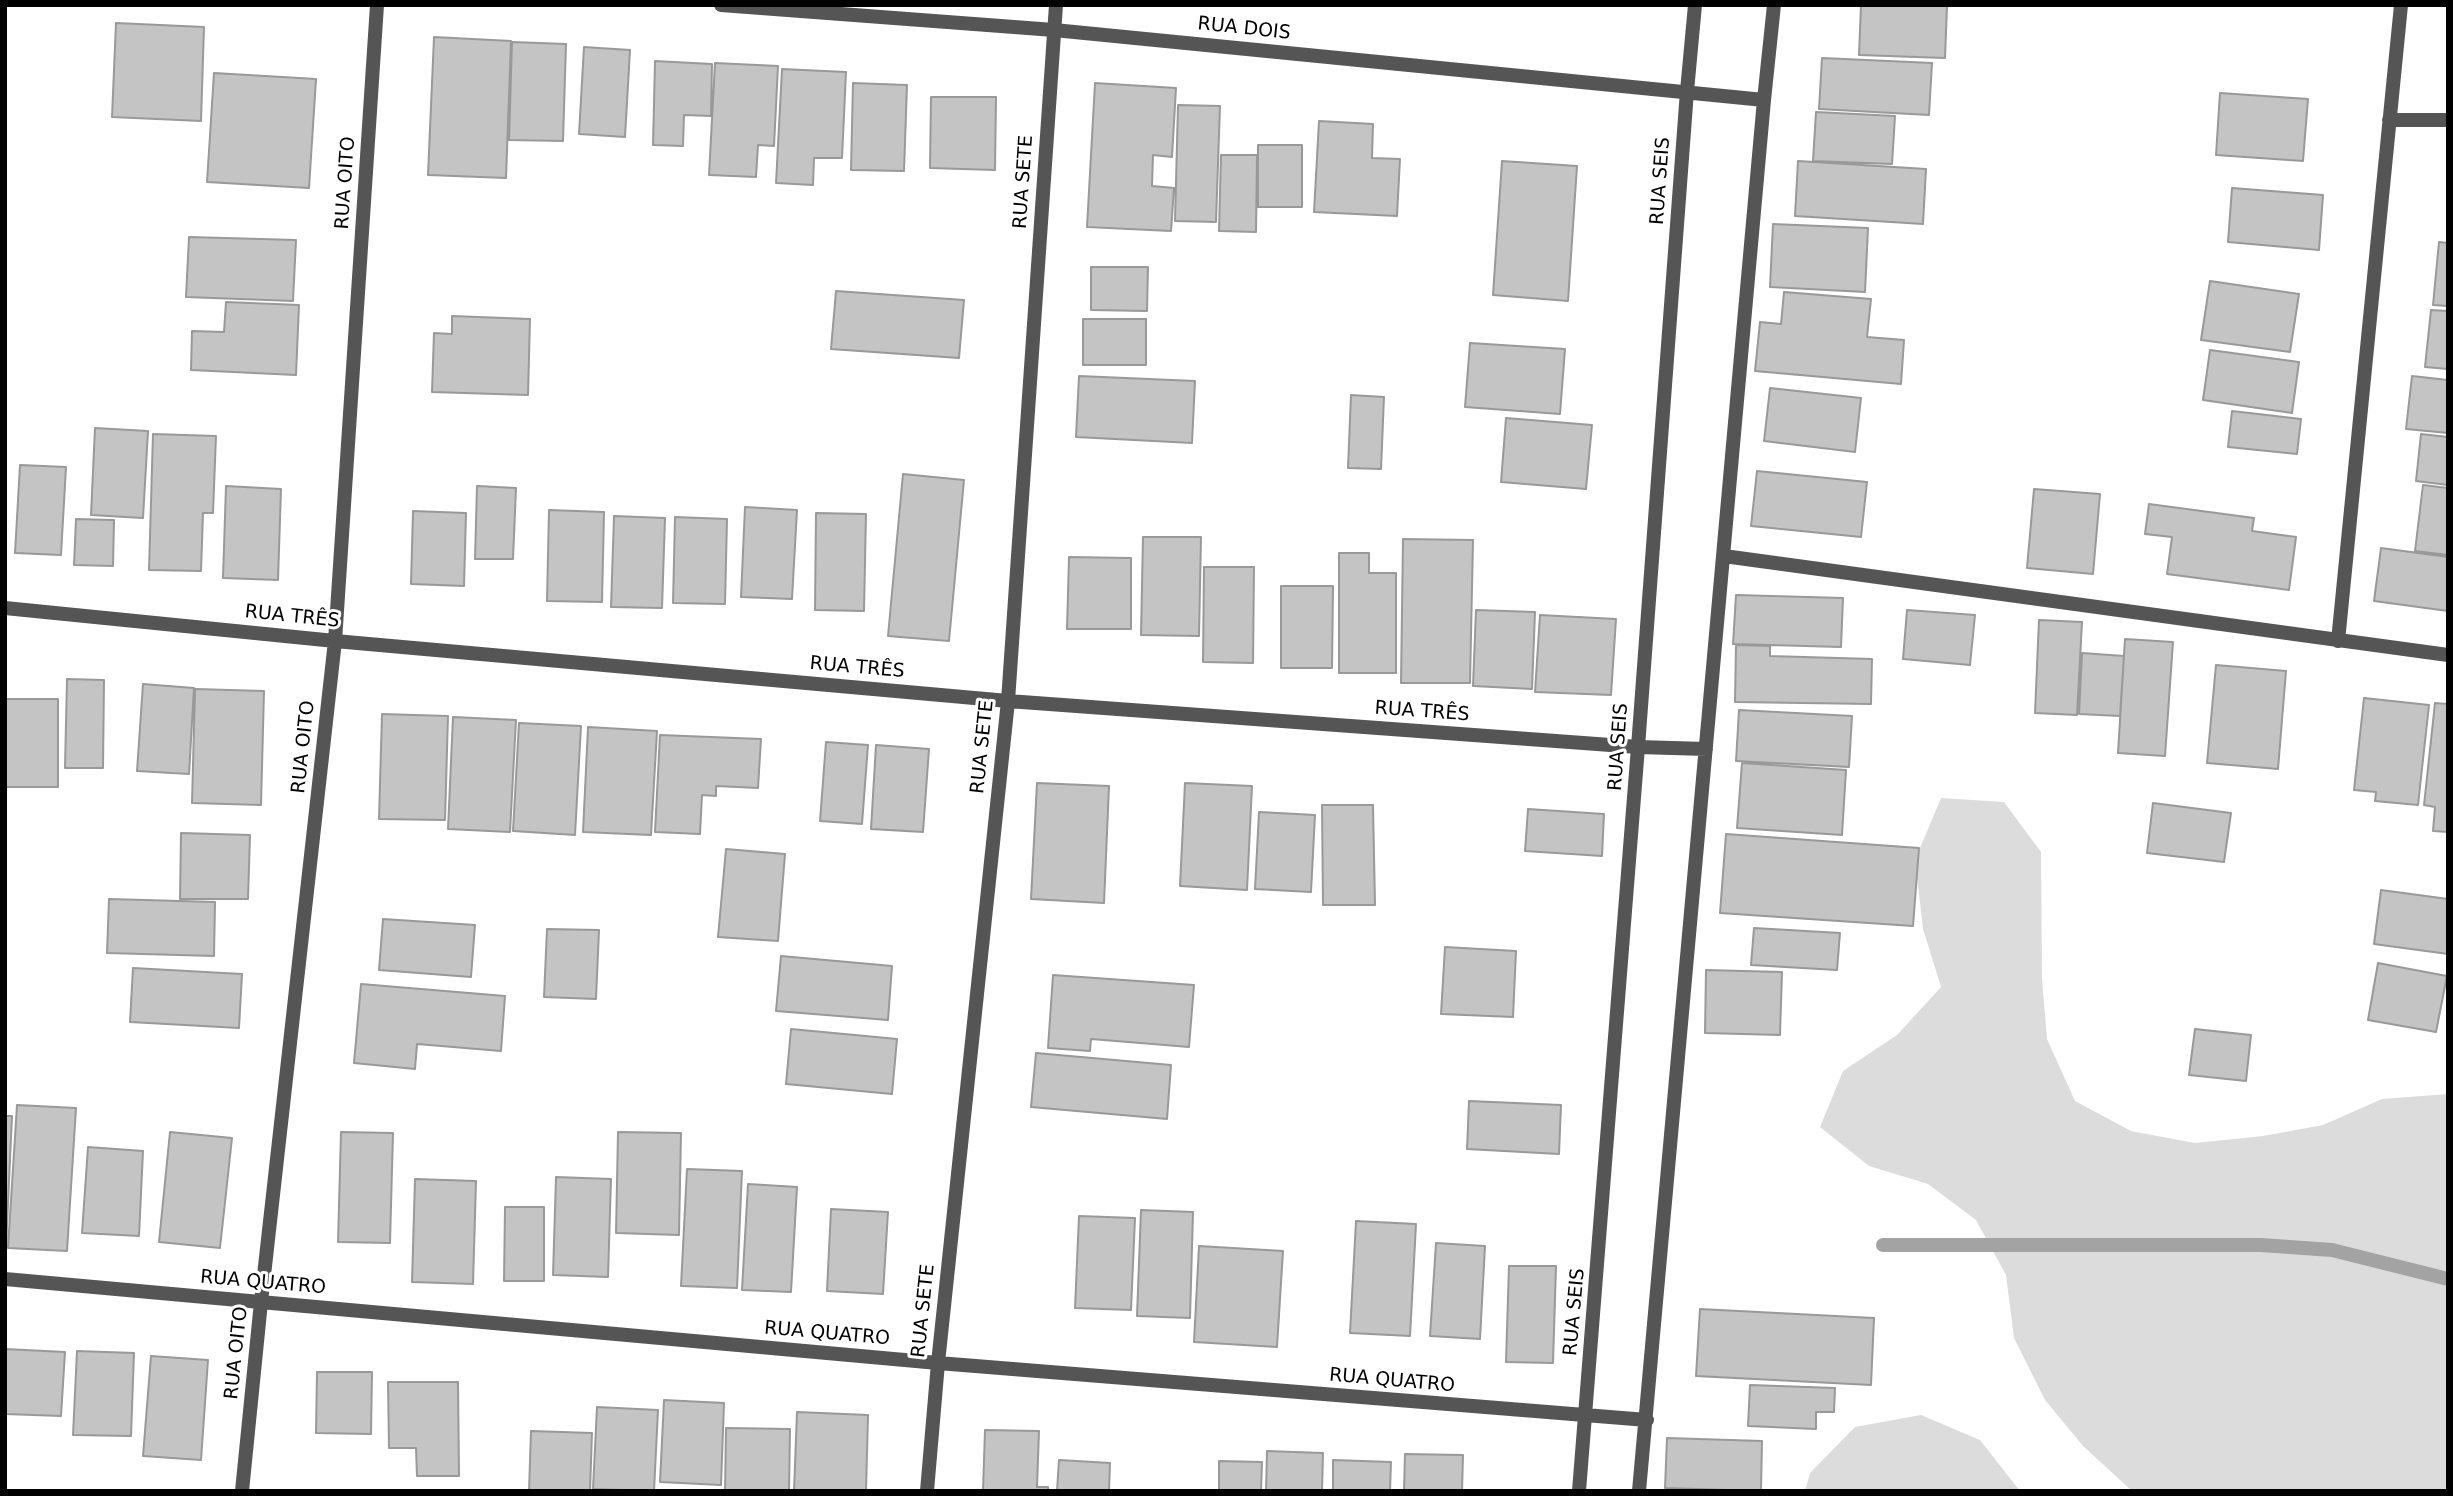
<!DOCTYPE html>
<html>
<head>
<meta charset="utf-8">
<style>
	body { margin:0 }
	#map { position:relative; width:2453px; height:1496px; overflow:hidden; background:#fff; font-family:"DejaVu Sans",sans-serif }
	canvas { display:block }
	.frame { position:absolute; inset:0; border:7px solid #000; pointer-events:none }
</style>
</head>
<body>
<div id="map">
<canvas width="2453" height="1496"></canvas>
<div class="frame"></div>
</div>
<script>
const g = document.querySelector('canvas').getContext('2d');
g.lineJoin = 'round';
function paint(path, color) { g.fillStyle = color; g.fill(path, 'evenodd'); }
function trace(path, color, width, dash) { g.strokeStyle = color; g.lineWidth = width; g.lineCap = dash ? 'butt' : 'round'; g.setLineDash(dash || []); g.stroke(path); }
function drawText(font, color, halo, rows, align = 'center') {
  g.font = font + ' "DejaVu Sans",sans-serif'; g.lineWidth = 6; g.setLineDash([]); g.textBaseline = 'middle'; g.strokeStyle = halo; g.fillStyle = color; for (const [text, x, y, turn = 0] of rows) {
    g.save(); g.translate(x, y); g.rotate((+turn || 0) * Math.PI / 180); g.textAlign = isNaN(turn) ? turn : align; if (halo) g.strokeText(text, 0, 0); g.fillText(text, 0, 0); g.restore();
  }
}
const green = new Path2D(`
	M 1941,798 L 2004,802 L 2041,852 L 2042,979 L 2047,1039 L 2075,1101 L 2131,1131 L 2195,1143 L 2263,1136 L 2323,1125 L 2382,1099 L 2448,1094 L 2448,1491 L 2132,1491 L 2083,1446 L 2045,1400 L 2014,1338 L 2006,1275 L 1976,1220 L 1928,1184 L 1869,1166 L 1820,1127 L 1843,1071 L 1897,1035 L 1941,987 L 1923,929 L 1915,860 Z
	M 1921,1415 L 1980,1440 L 2020,1491 L 1805,1491 L 1810,1473 L 1855,1427 Z`);
const stream = new Path2D(`
	M 1883,1245 L 2261,1245 L 2332,1250 L 2448,1279`);
const building = new Path2D(`
	M 1861,5 L 1947,6 L 1945,58 L 1859,55 Z
	M 116,23 L 204,27 L 201,121 L 112,117 Z
	M 434,37 L 511,41 L 506,178 L 428,175 Z
	M 512,42 L 566,44 L 563,141 L 509,140 Z
	M 584,47 L 630,50 L 625,137 L 579,134 Z
	M 1822,58 L 1932,63 L 1929,115 L 1819,109 Z
	M 655,61 L 712,64 L 711,116 L 684,115 L 683,146 L 653,145 Z
	M 715,63 L 778,66 L 774,146 L 758,145 L 756,177 L 709,175 Z
	M 782,69 L 846,72 L 842,158 L 814,158 L 813,185 L 776,183 Z
	M 214,73 L 316,79 L 309,188 L 207,182 Z
	M 853,83 L 907,85 L 904,171 L 851,170 Z
	M 1095,83 L 1176,88 L 1172,157 L 1153,155 L 1152,186 L 1174,188 L 1171,231 L 1087,227 Z
	M 2220,93 L 2308,99 L 2303,161 L 2216,155 Z
	M 931,97 L 996,97 L 995,170 L 930,168 Z
	M 1178,105 L 1220,106 L 1216,222 L 1175,221 Z
	M 1816,112 L 1895,116 L 1892,164 L 1813,161 Z
	M 1319,121 L 1373,124 L 1372,158 L 1400,159 L 1397,216 L 1314,212 Z
	M 1258,145 L 1302,145 L 1302,207 L 1258,207 Z
	M 1221,155 L 1257,155 L 1256,232 L 1219,231 Z
	M 1502,161 L 1577,166 L 1568,301 L 1493,295 Z
	M 1798,161 L 1926,169 L 1923,224 L 1795,216 Z
	M 2232,188 L 2323,195 L 2319,250 L 2228,242 Z
	M 1773,224 L 1868,228 L 1865,292 L 1770,287 Z
	M 189,237 L 296,240 L 293,301 L 186,297 Z
	M 2439,242 L 2448,243 L 2448,306 L 2433,305 Z
	M 1091,267 L 1148,267 L 1147,311 L 1091,310 Z
	M 2210,281 L 2299,294 L 2290,352 L 2201,340 Z
	M 836,291 L 964,300 L 959,358 L 831,349 Z
	M 1784,292 L 1871,299 L 1867,337 L 1904,340 L 1901,384 L 1755,371 L 1760,322 L 1781,324 Z
	M 226,302 L 299,305 L 296,375 L 191,370 L 192,331 L 224,332 Z
	M 2431,310 L 2448,311 L 2448,369 L 2425,367 Z
	M 452,316 L 530,319 L 528,395 L 432,392 L 434,333 L 452,334 Z
	M 1083,319 L 1146,319 L 1146,365 L 1083,365 Z
	M 1470,343 L 1565,349 L 1560,414 L 1465,407 Z
	M 2210,350 L 2299,362 L 2292,413 L 2203,400 Z
	M 1079,376 L 1195,381 L 1192,443 L 1076,437 Z
	M 2412,376 L 2448,380 L 2448,433 L 2406,429 Z
	M 1770,388 L 1861,398 L 1855,452 L 1764,441 Z
	M 1351,395 L 1384,397 L 1381,469 L 1348,468 Z
	M 2232,411 L 2301,419 L 2297,454 L 2228,447 Z
	M 1506,418 L 1592,425 L 1586,489 L 1501,482 Z
	M 95,428 L 148,431 L 143,518 L 91,515 Z
	M 153,434 L 216,436 L 213,513 L 203,513 L 201,571 L 149,570 Z
	M 2421,434 L 2448,437 L 2448,485 L 2416,481 Z
	M 20,465 L 66,467 L 61,555 L 15,553 Z
	M 1757,471 L 1867,482 L 1861,537 L 1751,526 Z
	M 903,474 L 964,480 L 949,641 L 888,636 Z
	M 2423,485 L 2448,488 L 2448,555 L 2415,551 Z
	M 226,486 L 281,489 L 278,580 L 223,578 Z
	M 477,486 L 516,488 L 513,559 L 475,559 Z
	M 2034,489 L 2100,494 L 2093,574 L 2027,568 Z
	M 2149,504 L 2254,518 L 2252,531 L 2296,537 L 2289,590 L 2167,574 L 2172,537 L 2145,534 Z
	M 745,507 L 797,510 L 792,599 L 741,597 Z
	M 549,510 L 604,512 L 602,602 L 547,601 Z
	M 413,511 L 466,513 L 464,586 L 411,584 Z
	M 816,513 L 866,514 L 864,611 L 815,610 Z
	M 614,516 L 665,518 L 662,608 L 611,607 Z
	M 675,517 L 727,519 L 725,604 L 673,603 Z
	M 76,519 L 114,520 L 113,566 L 74,565 Z
	M 1143,537 L 1201,537 L 1199,636 L 1141,635 Z
	M 1403,539 L 1473,540 L 1470,683 L 1401,683 Z
	M 2381,548 L 2448,557 L 2448,611 L 2374,601 Z
	M 1339,553 L 1369,553 L 1369,573 L 1396,573 L 1396,673 L 1339,673 Z
	M 1069,557 L 1131,558 L 1131,629 L 1067,629 Z
	M 1204,567 L 1254,567 L 1253,663 L 1203,662 Z
	M 1281,586 L 1333,586 L 1332,668 L 1281,668 Z
	M 1736,595 L 1843,598 L 1841,647 L 1733,644 Z
	M 1476,610 L 1535,612 L 1532,689 L 1473,686 Z
	M 1907,610 L 1975,615 L 1970,665 L 1903,659 Z
	M 1540,615 L 1616,619 L 1611,695 L 1535,692 Z
	M 2039,620 L 2082,622 L 2077,715 L 2035,713 Z
	M 2125,639 L 2173,642 L 2165,756 L 2118,753 Z
	M 1736,645 L 1770,646 L 1770,656 L 1872,659 L 1871,704 L 1735,702 Z
	M 2082,653 L 2124,656 L 2120,716 L 2079,714 Z
	M 2216,665 L 2286,671 L 2278,769 L 2207,763 Z
	M 67,679 L 104,680 L 103,768 L 65,768 Z
	M 143,684 L 194,688 L 189,774 L 137,771 Z
	M 195,689 L 264,691 L 261,805 L 192,803 Z
	M 2364,698 L 2429,705 L 2418,805 L 2375,801 L 2376,792 L 2354,790 Z
	M 5,699 L 58,699 L 58,787 L 5,787 Z
	M 2435,703 L 2448,704 L 2448,832 L 2433,831 L 2435,807 L 2424,805 Z
	M 1739,710 L 1852,716 L 1849,767 L 1736,761 Z
	M 382,714 L 448,716 L 445,820 L 379,819 Z
	M 453,717 L 516,720 L 510,832 L 448,829 Z
	M 519,723 L 581,726 L 575,835 L 513,831 Z
	M 588,727 L 657,731 L 651,835 L 583,832 Z
	M 660,735 L 761,739 L 758,788 L 716,786 L 716,796 L 702,795 L 700,834 L 655,832 Z
	M 826,742 L 868,745 L 862,824 L 820,821 Z
	M 876,745 L 929,749 L 923,832 L 871,829 Z
	M 1742,763 L 1846,770 L 1842,835 L 1737,828 Z
	M 1037,783 L 1109,786 L 1104,903 L 1031,899 Z
	M 1185,783 L 1252,786 L 1247,890 L 1180,886 Z
	M 2153,803 L 2231,813 L 2224,862 L 2147,853 Z
	M 1322,805 L 1373,805 L 1375,905 L 1323,905 Z
	M 1528,809 L 1604,814 L 1602,856 L 1525,851 Z
	M 1259,812 L 1315,815 L 1311,892 L 1255,889 Z
	M 181,833 L 250,835 L 248,899 L 180,899 Z
	M 1726,834 L 1919,848 L 1913,926 L 1720,913 Z
	M 726,849 L 785,854 L 778,941 L 718,937 Z
	M 2381,890 L 2448,899 L 2448,954 L 2374,944 Z
	M 109,899 L 215,902 L 214,956 L 107,953 Z
	M 383,919 L 475,925 L 471,977 L 379,970 Z
	M 1754,928 L 1840,933 L 1837,970 L 1751,965 Z
	M 547,929 L 599,930 L 596,999 L 544,997 Z
	M 1445,947 L 1516,951 L 1513,1017 L 1441,1014 Z
	M 781,956 L 892,966 L 888,1020 L 776,1011 Z
	M 2378,963 L 2447,976 L 2436,1032 L 2368,1020 Z
	M 133,968 L 242,974 L 239,1028 L 130,1022 Z
	M 1706,970 L 1782,972 L 1780,1035 L 1705,1033 Z
	M 1053,975 L 1194,985 L 1189,1047 L 1091,1039 L 1090,1051 L 1048,1048 Z
	M 361,984 L 505,996 L 501,1051 L 417,1044 L 415,1069 L 354,1063 Z
	M 791,1029 L 897,1039 L 892,1094 L 786,1084 Z
	M 2195,1029 L 2251,1035 L 2246,1081 L 2189,1075 Z
	M 1036,1053 L 1171,1065 L 1167,1119 L 1031,1107 Z
	M 1469,1101 L 1561,1105 L 1559,1154 L 1467,1149 Z
	M 17,1105 L 76,1108 L 67,1251 L 8,1248 Z
	M 5,1116 L 12,1116 L 6,1247 L 5,1247 Z
	M 170,1132 L 232,1138 L 220,1248 L 159,1242 Z
	M 341,1132 L 393,1133 L 390,1243 L 338,1242 Z
	M 618,1132 L 681,1133 L 679,1235 L 616,1233 Z
	M 88,1147 L 143,1151 L 139,1236 L 82,1233 Z
	M 687,1169 L 742,1171 L 737,1288 L 681,1286 Z
	M 556,1177 L 611,1179 L 608,1277 L 553,1275 Z
	M 415,1179 L 476,1181 L 473,1284 L 412,1282 Z
	M 748,1184 L 797,1187 L 791,1292 L 742,1290 Z
	M 505,1207 L 544,1207 L 544,1281 L 504,1281 Z
	M 831,1209 L 888,1212 L 883,1294 L 827,1291 Z
	M 1141,1210 L 1193,1212 L 1190,1318 L 1137,1316 Z
	M 1079,1216 L 1135,1218 L 1131,1310 L 1075,1308 Z
	M 1356,1221 L 1416,1224 L 1410,1336 L 1350,1333 Z
	M 1436,1243 L 1485,1246 L 1480,1339 L 1430,1336 Z
	M 1199,1246 L 1283,1251 L 1277,1347 L 1194,1342 Z
	M 1509,1266 L 1556,1266 L 1553,1363 L 1506,1362 Z
	M 1700,1309 L 1874,1318 L 1871,1385 L 1696,1376 Z
	M 5,1349 L 65,1352 L 61,1416 L 5,1414 Z
	M 77,1351 L 134,1353 L 131,1436 L 73,1435 Z
	M 151,1356 L 208,1360 L 201,1460 L 143,1456 Z
	M 317,1372 L 372,1372 L 371,1434 L 316,1433 Z
	M 388,1382 L 458,1382 L 459,1476 L 417,1476 L 416,1448 L 389,1448 Z
	M 1750,1385 L 1835,1388 L 1834,1412 L 1816,1412 L 1816,1429 L 1748,1426 Z
	M 664,1400 L 724,1403 L 721,1485 L 660,1482 Z
	M 597,1407 L 658,1410 L 654,1491 L 593,1489 Z
	M 797,1412 L 868,1415 L 866,1491 L 794,1491 Z
	M 726,1428 L 790,1429 L 789,1491 L 725,1491 Z
	M 985,1430 L 1039,1431 L 1037,1487 L 1048,1487 L 1048,1491 L 983,1491 Z
	M 531,1431 L 592,1433 L 590,1491 L 529,1491 Z
	M 1667,1438 L 1762,1441 L 1761,1491 L 1665,1488 Z
	M 1267,1451 L 1323,1453 L 1322,1491 L 1266,1491 Z
	M 1405,1454 L 1463,1455 L 1462,1491 L 1404,1491 Z
	M 1059,1460 L 1110,1463 L 1109,1491 L 1057,1491 Z
	M 1333,1460 L 1391,1462 L 1390,1491 L 1333,1491 Z
	M 1219,1461 L 1262,1462 L 1261,1491 L 1219,1491 Z`);
const street = new Path2D(`
	M 721,5 L 1054,30 L 1764,100
	M 2389,120 L 2448,120
	M 1724,556 L 2448,655
	M 5,608 L 335,641 L 1008,701 L 1638,747 L 1706,749
	M 2338,641 L 2401,5
	M 5,1279 L 938,1363 L 1647,1420
	M 242,1491 L 261,1302 L 335,641 L 377,5
	M 927,1491 L 938,1363 L 1008,701 L 1056,5
	M 1579,1491 L 1638,747 L 1687,91 L 1695,5
	M 1639,1491 L 1764,100 L 1774,5`);
const streetNames = [
	["RUA DOIS",1244,29,6],
	["RUA SEIS",1661,181,-86],
	["RUA SETE",1024,182,-86],
	["RUA OITO",346,183,-86],
	["RUA TRÊS",292,617,6],
	["RUA TRÊS",857,668,5],
	["RUA TRÊS",1422,712,4],
	["RUA OITO",304,747,-84],
	["RUA SETE",983,747,-84],
	["RUA SEIS",1619,747,-86],
	["RUA QUATRO",263,1283,5],
	["RUA SETE",924,1311,-84],
	["RUA SEIS",1575,1312,-85],
	["RUA QUATRO",827,1334,5],
	["RUA OITO",237,1353,-84],
	["RUA QUATRO",1392,1381,5]
];
paint(green, '#dcdcdc');
trace(stream, '#a3a3a3', 14);
paint(building, '#c4c4c4');
trace(building, '#999', 2);
trace(street, '#555', 14);
drawText('19px', '#000', '#fff', streetNames);
</script>
</body>
</html>
